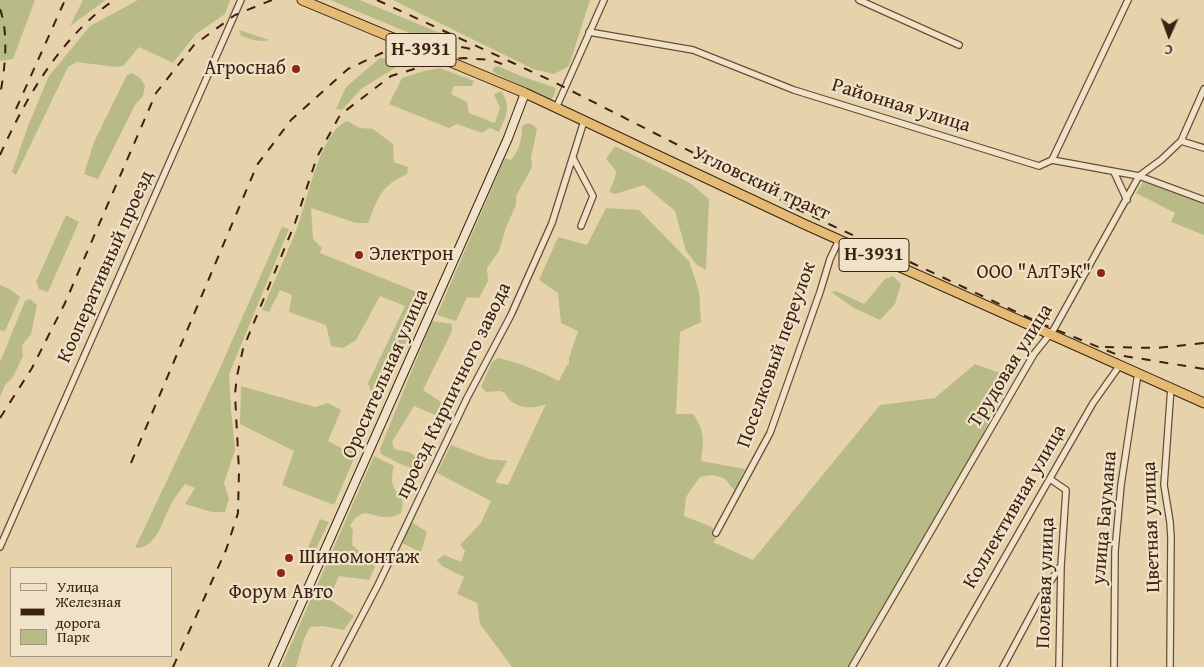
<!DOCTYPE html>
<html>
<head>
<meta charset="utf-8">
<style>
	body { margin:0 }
	#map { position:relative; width:1204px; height:667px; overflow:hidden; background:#e6d3ac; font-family:"Gentium Book Plus",serif }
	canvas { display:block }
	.legend { position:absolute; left:10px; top:567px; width:162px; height:90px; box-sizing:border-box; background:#efe2c9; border:1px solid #a8957f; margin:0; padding:6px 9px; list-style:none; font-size:15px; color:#3d2110 }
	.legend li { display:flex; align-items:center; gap:10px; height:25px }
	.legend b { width:25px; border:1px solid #a8957f }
	.north { position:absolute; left:1144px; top:10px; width:50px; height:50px; -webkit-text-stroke:4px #efe2c9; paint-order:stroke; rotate:182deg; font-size:14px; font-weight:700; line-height:20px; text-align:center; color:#3d2110 }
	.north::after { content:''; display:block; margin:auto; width:18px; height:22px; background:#3d2110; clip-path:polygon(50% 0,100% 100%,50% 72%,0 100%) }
</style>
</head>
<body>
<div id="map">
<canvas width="1204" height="667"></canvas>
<ul class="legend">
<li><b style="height:6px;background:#efe2c9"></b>Улица</li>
<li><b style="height:6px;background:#3d2110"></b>Железная дорога</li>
<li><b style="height:14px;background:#b9bb87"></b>Парк</li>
</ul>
<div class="north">С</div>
</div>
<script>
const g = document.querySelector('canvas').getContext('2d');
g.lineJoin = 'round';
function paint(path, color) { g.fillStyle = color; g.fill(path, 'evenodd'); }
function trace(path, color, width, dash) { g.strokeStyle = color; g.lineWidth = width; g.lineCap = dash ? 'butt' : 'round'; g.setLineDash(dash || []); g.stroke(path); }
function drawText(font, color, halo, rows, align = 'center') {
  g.font = font + ' "Gentium Book Plus",serif'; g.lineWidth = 4.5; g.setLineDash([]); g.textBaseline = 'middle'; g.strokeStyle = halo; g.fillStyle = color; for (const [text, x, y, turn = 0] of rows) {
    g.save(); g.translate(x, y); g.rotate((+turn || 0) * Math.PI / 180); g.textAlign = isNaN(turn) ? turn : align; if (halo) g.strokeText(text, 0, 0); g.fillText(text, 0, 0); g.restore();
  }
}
const green = new Path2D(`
	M 0,0 L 35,0 L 13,59 L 0,61 Z
	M 83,0 L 106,0 L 70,26 Z
	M 138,0 L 230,0 L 225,14 L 196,34 L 173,63 L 139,47 L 123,66 L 115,67 L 77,62 L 68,67 L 16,175 L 12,172 L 28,126 L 49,76 L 90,26 Z
	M 330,0 L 360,0 L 445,35 L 444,37 L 424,35 L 419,37 Z
	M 393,0 L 590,0 L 569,66 L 554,74 L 533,69 Z
	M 239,30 L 269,40 C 260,43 250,39 241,36 Z
	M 380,58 L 389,59 L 398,62 L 395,68 L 361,89 L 342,110 L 336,109 L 346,87 Z
	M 498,66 L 521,76 L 556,88 L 554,96 L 549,102 L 540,99 L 536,93 L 493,72 L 493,68 Z
	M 440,68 L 474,81 L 472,86 L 454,86 L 451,94 L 467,102 L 469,113 L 495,123 L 500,108 L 494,94 L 501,91 C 512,107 506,116 499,132 L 490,128 L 482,133 L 457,124 L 449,128 L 389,104 L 402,78 L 424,71 Z
	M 132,73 L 140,78 L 145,86 L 143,96 L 135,105 L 98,179 L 84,174 L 94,142 L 127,75 Z
	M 347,121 L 360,128 L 373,129 L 393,144 L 394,162 L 408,167 L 407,174 C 380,187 379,196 368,223 L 356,223 L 311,208 L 313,239 L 322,248 L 320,253 L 422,294 L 424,300 L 386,390 L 379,393 L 371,392 L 368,383 L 405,306 L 380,296 L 356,340 L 343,348 L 331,346 L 326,325 L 289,312 L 292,295 L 280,290 L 269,312 L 262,310 C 273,284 285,258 296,231 C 307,204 319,133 347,121 Z
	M 528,123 L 533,125 L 537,129 L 531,158 L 532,167 L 516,196 L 516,205 L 506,227 L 499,251 L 487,268 L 488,281 L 479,298 L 467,297 L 456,321 L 437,315 L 505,158 L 511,160 C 520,150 522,138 522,126 Z
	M 615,146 L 690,183 L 709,199 L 706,270 L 696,264 L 686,251 L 675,211 L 644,185 L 615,194 L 609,192 L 615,178 L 616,171 L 606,159 Z
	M 1143,182 L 1204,204 L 1204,235 L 1171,222 L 1175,213 L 1136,193 Z
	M 606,208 L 639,210 L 689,261 L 699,291 L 701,322 L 680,332 L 676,414 L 693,414 C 705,430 704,442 701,461 L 745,469 L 735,491 L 724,478 L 712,475 L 700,477 L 686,497 L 684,516 L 712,527 L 716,539 L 713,542 L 753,560 L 880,405 L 935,398 L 975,364 L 1006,375 L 974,459 L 848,667 L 512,667 L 480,624 L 477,603 L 457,594 L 464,577 L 442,566 L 437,560 L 444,555 L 461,562 L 465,551 L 460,545 L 481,523 L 491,501 L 437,473 L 451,445 L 488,459 L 507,461 L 496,481 L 497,483 L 508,485 L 546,404 C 532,410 512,409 505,393 L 500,391 L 486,392 L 481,387 L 492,362 L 498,358 C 520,363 540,371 559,381 L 567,365 L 569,365 L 569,358 L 578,331 L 561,323 L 558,293 L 539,280 L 558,237 L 587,245 Z
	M 66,215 L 79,222 L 48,292 L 39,289 L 36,282 Z
	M 282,227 L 289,229 L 229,374 L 231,410 L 235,450 L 224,483 L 229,499 L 225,512 L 212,512 L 185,504 L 195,488 L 185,484 C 180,491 175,497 171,504 C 163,519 157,549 135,548 L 220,368 Z
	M 893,276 L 901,284 L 895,304 L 880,320 L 854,308 L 831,292 L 836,291 L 864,304 L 885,279 Z
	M 0,285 L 11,290 L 20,297 L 5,331 L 0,330 Z
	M 30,299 L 37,305 L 31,334 L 22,345 L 23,356 L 13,377 L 5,385 L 0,397 L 0,362 L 25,301 Z
	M 432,321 L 452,324 L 452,331 L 423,390 L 453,410 L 447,420 L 414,406 L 392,442 L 394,449 L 409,452 L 426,462 L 423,470 L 420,471 L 400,464 L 381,454 L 380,449 Z
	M 241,386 L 315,407 L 328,403 L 341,410 L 328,441 L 345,450 L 359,427 L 366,431 L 334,505 L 282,485 L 294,451 L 240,424 Z
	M 374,456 L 394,466 C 390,483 392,487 403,501 L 401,513 C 398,514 393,517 390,517 C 372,520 365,502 350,526 L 353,530 L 352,545 L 372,561 L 375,567 L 369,580 L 339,576 L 329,599 L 354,616 L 344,630 L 323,626 L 310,627 L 304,639 L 296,667 L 281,667 Z
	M 320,519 L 329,522 L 314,553 L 307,550 Z
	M 412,522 L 427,532 L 421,552 L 402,543 Z`);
const minor = new Path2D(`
	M 859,0 L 959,45
	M 589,32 L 693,50 L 794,90 L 1039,166 L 1052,160 L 1139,176 L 1204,200
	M 556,108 L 604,0
	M 1181,141 L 1204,148
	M 573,158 L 593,196 L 581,226
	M 1052,160 L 1128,0
	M 1114,172 L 1127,200
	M 1050,479 L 1066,490 L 1061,566 L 1059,667
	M 716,533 L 770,433 L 820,292 L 830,259 L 839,240
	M 0,547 L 241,0
	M 335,667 L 378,585 L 467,398 L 511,315 L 552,223 L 584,121
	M 852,667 L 1034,354 L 1054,329 L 1139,176 L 1161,160 L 1181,141 L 1204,89
	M 942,667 L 1093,403 L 1120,365
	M 1003,667 L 1040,598 L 1059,568
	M 1114,667 L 1115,551 L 1121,485 L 1138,373
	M 1170,667 L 1171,537 L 1170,522 L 1164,485 L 1171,387`);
const secondary = new Path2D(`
	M 273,667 L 508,138 L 525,93`);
const trunk = new Path2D(`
	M 302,0 L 525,93 L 806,225 L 1204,403`);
const rail = new Path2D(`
	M 377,0 L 552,81 L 739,176 L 797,209 L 1042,324 L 1118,355 L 1204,369
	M 0,9 C 9,34 5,69 0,95
	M 16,109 L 65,0
	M 0,155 C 26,97 61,37 114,0
	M 1105,347 L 1157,348 L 1204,343
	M 0,418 L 32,368 L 65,303 L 156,93 L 194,45 L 235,15 L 272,0
	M 131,463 L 257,165 L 291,120 L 348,69 L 403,43 L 437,42 L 476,50
	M 173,667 L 226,550 L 238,513 L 239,471 L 235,394 L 237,376 L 243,349 L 295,223 L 317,157 L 340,115 L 391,76 L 444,60 L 464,58 L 491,60 L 502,64`);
const markers = [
	[296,69,5,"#8f2418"],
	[359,255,5,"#8f2418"],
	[1101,273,5,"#8f2418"],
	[289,558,5,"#8f2418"],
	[281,573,5,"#8f2418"]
];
const shields = [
	[421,50,70],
	[874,255,70]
];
const shieldNames = [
	["Н-3931",421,50],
	["Н-3931",874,255]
];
const poiNames = [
	["Агроснаб",286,69],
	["Электрон",369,255,"left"],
	["ООО \"АлТэК\"",1091,273],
	["Шиномонтаж",299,558,"left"],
	["Форум Авто",281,593,"center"]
];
const streetNames = [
	["Районная улица",901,106,17],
	["Угловский тракт",761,184,25],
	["Кооперативный проезд",106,267,-66],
	["Поселковый переулок",777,355,-70],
	["Трудовая улица",1011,366,-58],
	["Оросительная улица",386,374,-66],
	["проезд Кирпичного завода",454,391,-64],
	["Коллективная улица",1015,507,-60],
	["улица Баумана",1105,518,-85],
	["Цветная улица",1152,527,-92],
	["Полевая улица",1046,583,-88]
];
paint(green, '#b9bb87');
trace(minor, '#674e37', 8);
trace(secondary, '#3d2110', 10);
trace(trunk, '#3d2110', 11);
trace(minor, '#efe2c9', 5.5);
trace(secondary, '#efe2c9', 8);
trace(trunk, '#e3ba76', 9);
trace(rail, '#3d2110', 2, [9, 9]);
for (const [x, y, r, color] of markers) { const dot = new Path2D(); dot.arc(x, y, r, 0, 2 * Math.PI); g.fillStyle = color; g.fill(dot); trace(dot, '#efe2c9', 2); }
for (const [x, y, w] of shields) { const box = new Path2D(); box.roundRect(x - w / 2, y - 16.5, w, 33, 4); g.fillStyle = '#efe2c9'; g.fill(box); trace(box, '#3d2110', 1); }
drawText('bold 19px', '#3d2110', null, shieldNames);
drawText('20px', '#3d2110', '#efe2c9', poiNames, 'right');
drawText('20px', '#3d2110', '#efe2c9', streetNames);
</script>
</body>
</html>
